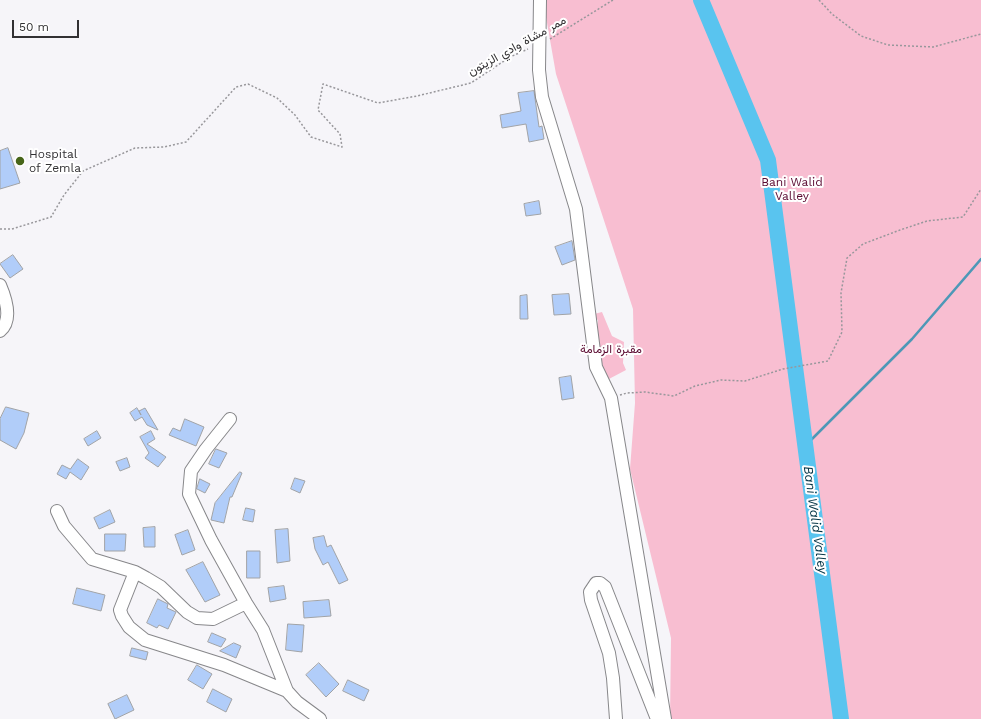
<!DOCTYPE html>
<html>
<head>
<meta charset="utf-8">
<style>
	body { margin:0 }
	#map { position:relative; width:981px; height:719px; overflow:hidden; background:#f6f5f9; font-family:"Work Sans",sans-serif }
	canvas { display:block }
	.scale { position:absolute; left:12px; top:20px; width:67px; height:18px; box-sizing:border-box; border:2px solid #323133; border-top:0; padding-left:5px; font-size:12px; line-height:14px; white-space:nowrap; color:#323133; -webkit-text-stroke:3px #fff; paint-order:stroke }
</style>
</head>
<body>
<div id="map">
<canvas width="981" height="719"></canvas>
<div class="scale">50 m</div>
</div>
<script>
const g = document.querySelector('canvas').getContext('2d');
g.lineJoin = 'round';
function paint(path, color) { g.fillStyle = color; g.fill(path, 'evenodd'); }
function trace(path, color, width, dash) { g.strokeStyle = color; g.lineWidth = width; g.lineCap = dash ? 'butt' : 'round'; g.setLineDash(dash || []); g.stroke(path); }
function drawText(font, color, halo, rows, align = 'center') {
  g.font = font + ' "Work Sans",Vazirmatn,sans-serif'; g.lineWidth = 4; g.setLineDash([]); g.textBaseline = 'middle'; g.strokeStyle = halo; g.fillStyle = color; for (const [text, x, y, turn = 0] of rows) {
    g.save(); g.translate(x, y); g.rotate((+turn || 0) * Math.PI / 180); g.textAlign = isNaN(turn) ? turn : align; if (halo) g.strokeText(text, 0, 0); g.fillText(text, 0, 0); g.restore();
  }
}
const green = new Path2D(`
	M 543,0 L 981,0 L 981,719 L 670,719 L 671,638 L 630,469 L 635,403 L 633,309 L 556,74 Z
	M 602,312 L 612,336 L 624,342 L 623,363 L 626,370 L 607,380 L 595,340 L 598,320 L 594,318 L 594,314 Z`);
const stream = new Path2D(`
	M 805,446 L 912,339 L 981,259`);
const river = new Path2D(`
	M 701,0 L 768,160 L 841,719`);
const building = new Path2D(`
	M 534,91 L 539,127 L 542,126 L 544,139 L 529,142 L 526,124 L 502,128 L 500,115 L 521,111 L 518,93 Z
	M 8,148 L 20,183 L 0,189 L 0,151 Z
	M 539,201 L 541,214 L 526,216 L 524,204 Z
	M 572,241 L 575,260 L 562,265 L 555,247 Z
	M 13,255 L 23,269 L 10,278 L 0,264 Z
	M 569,294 L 571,314 L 554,315 L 552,295 Z
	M 527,295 L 528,319 L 520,319 L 520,296 Z
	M 571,376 L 574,398 L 562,400 L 559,378 Z
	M 6,407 L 29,413 L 24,433 L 16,449 L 0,440 L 0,419 Z
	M 137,408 L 141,415 L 139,411 L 145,408 L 158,430 L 147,425 L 142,417 L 135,421 L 130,413 Z
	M 185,419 L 204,427 L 196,446 L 169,435 L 173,428 L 180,431 Z
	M 97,431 L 101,438 L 88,446 L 84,439 Z
	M 151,431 L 155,439 L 147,444 L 166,457 L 158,467 L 145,458 L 149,453 L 140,437 Z
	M 216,449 L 227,453 L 219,468 L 209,464 Z
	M 127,458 L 130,467 L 120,471 L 116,462 Z
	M 78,459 L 89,467 L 81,480 L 70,472 L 66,479 L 57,474 L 62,465 L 70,469 Z
	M 240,472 L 242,473 L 232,497 L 230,497 L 224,523 L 211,520 L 215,503 Z
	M 295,478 L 305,481 L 300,493 L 291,489 Z
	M 200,479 L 210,484 L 205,493 L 197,489 Z
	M 246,508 L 255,510 L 253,522 L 243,520 Z
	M 110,510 L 115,522 L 99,529 L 94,518 Z
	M 155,527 L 155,547 L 144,547 L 143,528 Z
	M 288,529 L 290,561 L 277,563 L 275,530 Z
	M 188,530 L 195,550 L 182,555 L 175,535 Z
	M 105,534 L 126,534 L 125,551 L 105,551 Z
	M 324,536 L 327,547 L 331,545 L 348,580 L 339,584 L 328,562 L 323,565 L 315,549 L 313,538 Z
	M 247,551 L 260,551 L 260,578 L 247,578 Z
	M 203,562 L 220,595 L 205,602 L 186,570 Z
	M 284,586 L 286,599 L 270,602 L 268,588 Z
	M 77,588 L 105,595 L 101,611 L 73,604 Z
	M 158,599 L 168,604 L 167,608 L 176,612 L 168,629 L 159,625 L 157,628 L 147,623 Z
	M 329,600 L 331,616 L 304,618 L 303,602 Z
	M 288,624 L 304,625 L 302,652 L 286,650 Z
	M 212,633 L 226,639 L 221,647 L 208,642 Z
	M 234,643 L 241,646 L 236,658 L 220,651 Z
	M 132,648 L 148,652 L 146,660 L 130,656 Z
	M 319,663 L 339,684 L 326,697 L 306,675 Z
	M 197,665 L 212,674 L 203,689 L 188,680 Z
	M 348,680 L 369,690 L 364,701 L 343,691 Z
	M 213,689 L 232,699 L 226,712 L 207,702 Z
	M 127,695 L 134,710 L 115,719 L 108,704 Z`);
const path = new Path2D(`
	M 819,0 L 832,14 L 861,36 L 888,45 L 933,47 L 981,34
	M 550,39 L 613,0
	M 0,229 L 12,229 L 51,217 L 64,195 L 83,171 L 135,148 L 164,147 L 186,142 L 236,87 L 248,84 L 277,98 L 295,115 L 311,137 L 342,147 L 340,134 L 318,110 L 323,84 L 378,103 L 417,96 L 471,83 L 510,57 L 528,49
	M 620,395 L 627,393 L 645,392 L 674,396 L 695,386 L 721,380 L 745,381 L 783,369 L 828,361 L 842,332 L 841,293 L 847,258 L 863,244 L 900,230 L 927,221 L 963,217 L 981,189`);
const minor = new Path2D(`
	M 540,0 L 539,70 L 542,97 L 576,209 L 596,367 L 611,398 L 665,719
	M 0,285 C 6,299 13,320 0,331
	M 230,419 L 206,449 L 191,471 L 189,494 L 211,540 L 246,603 L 263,630 L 287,691 L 297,702 L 320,719
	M 57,511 L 64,526 L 92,559 L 135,572 L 146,578 L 161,587 L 187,612 L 197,618 L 213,619 L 246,603
	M 135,572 L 120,610 L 122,616 L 129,627 L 145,640 L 224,665 L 287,691
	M 616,719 L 613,678 L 609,653 L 591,600 L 590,592 L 596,583 L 600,583 L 605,587 L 657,719`);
const markers = [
	[20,161,5,"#476519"]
];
const streetNames = [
	["ممر مشاة وادي الزيتون",517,46,-29]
];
const poiNames = [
	["Hospital",29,154],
	["of Zemla",29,168]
];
const parkNames = [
	["Bani Walid",792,182],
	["Valley",792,196],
	["مقبرة الزمامة",611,349]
];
const waterNames = [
	["Bani Walid Valley",815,520,82]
];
paint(green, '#f8bed1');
trace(stream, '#4d98b7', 2.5);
trace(river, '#59c4ef', 16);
paint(building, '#b1cdf9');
trace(building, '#a1a3a6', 1);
trace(minor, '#87878a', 14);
trace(path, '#98979b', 1.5, [2, 2]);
trace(minor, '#fff', 12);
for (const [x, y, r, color] of markers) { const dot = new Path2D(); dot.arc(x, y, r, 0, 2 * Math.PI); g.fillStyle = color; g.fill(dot); trace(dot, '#fff', 1.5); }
drawText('12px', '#323133', '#fff', streetNames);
drawText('12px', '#323133', '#fff', poiNames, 'left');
drawText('12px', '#5b0b32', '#fff', parkNames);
drawText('italic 13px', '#003243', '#fff', waterNames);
</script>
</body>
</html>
